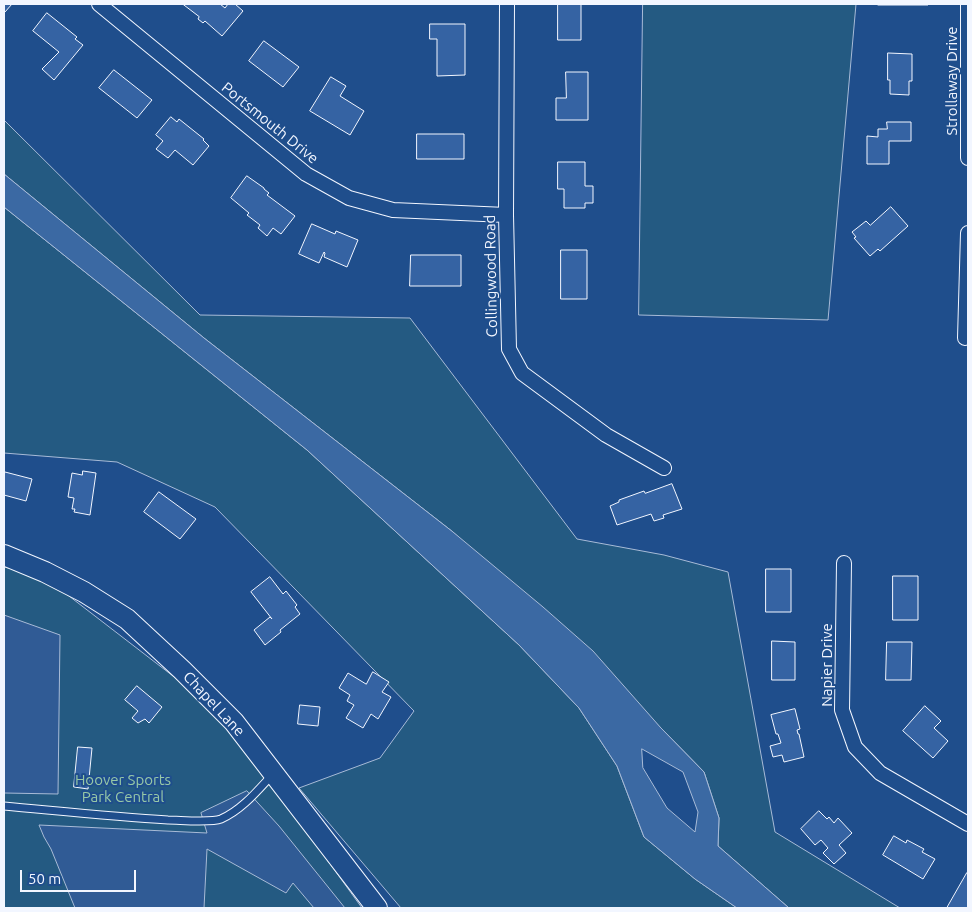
<!DOCTYPE html>
<html>
<head>
<meta charset="utf-8">
<style>
	body { margin:0 }
	#map { position:relative; width:972px; height:912px; overflow:hidden; background:#1f4e8c; font-family:Ubuntu,sans-serif }
	canvas { display:block }
	.frame { position:absolute; inset:0; border:5px solid #f2f6ff; pointer-events:none }
	.scale { position:absolute; left:20px; top:870px; width:116px; height:22px; box-sizing:border-box; border:2px solid #f2f6ff; border-top:0; padding-left:6px; font-size:15px; line-height:18px; white-space:nowrap; color:#f2f6ff; -webkit-text-stroke:4px #1f4e8c; paint-order:stroke }
</style>
</head>
<body>
<div id="map">
<canvas width="972" height="912"></canvas>
<div class="frame"></div>
<div class="scale">50 m</div>
</div>
<script>
const g = document.querySelector('canvas').getContext('2d');
g.lineJoin = 'round';
function paint(path, color) { g.fillStyle = color; g.fill(path, 'evenodd'); }
function trace(path, color, width, dash) { g.strokeStyle = color; g.lineWidth = width; g.lineCap = dash ? 'butt' : 'round'; g.setLineDash(dash || []); g.stroke(path); }
function drawText(font, color, halo, rows, align = 'center') {
  g.font = font + ' Ubuntu,sans-serif'; g.lineWidth = 4; g.setLineDash([]); g.textBaseline = 'middle'; g.strokeStyle = halo; g.fillStyle = color; for (const [text, x, y, turn = 0] of rows) {
    g.save(); g.translate(x, y); g.rotate((+turn || 0) * Math.PI / 180); g.textAlign = isNaN(turn) ? turn : align; if (halo) g.strokeText(text, 0, 0); g.fillText(text, 0, 0); g.restore();
  }
}
const green = new Path2D(`
	M 643,4 L 856,4 L 828,320 L 639,315 Z
	M 4,120 L 200,315 L 410,318 L 577,539 L 664,555 L 728,572 L 775,832 L 900,908 L 789,908 L 718,846 L 719,818 L 704,772 L 661,728 L 453,532 L 204,338 L 4,174 Z
	M 4,207 L 307,450 L 519,645 L 579,708 L 617,766 L 644,837 L 695,879 L 737,908 L 401,908 L 299,788 L 380,758 L 414,711 L 215,507 L 117,462 L 4,453 Z
	M 4,567 L 43,576 L 221,713 L 362,908 L 4,908 Z`);
const parking = new Path2D(`
	M 4,615 L 60,635 L 58,794 L 4,793 Z
	M 247,791 L 279,826 L 345,908 L 314,908 L 293,883 L 286,893 L 207,849 L 204,908 L 75,908 L 51,849 L 44,837 L 39,825 L 207,833 L 201,813 Z`);
const water = new Path2D(`
	M 4,174 L 204,338 L 453,532 L 543,607 L 593,651 L 661,728 L 704,772 L 719,818 L 718,846 L 789,908 L 737,908 L 695,879 L 644,837 L 617,766 L 579,708 L 519,645 L 307,450 L 4,207 ZM 642,749 L 683,772 L 698,812 L 695,832 L 667,808 L 643,768 Z`);
const building = new Path2D(`
	M 4,4 L 12,4 L 5,12 L 4,11 Z
	M 183,4 L 220,4 L 225,8 L 228,4 L 235,4 L 243,11 L 222,36 L 205,21 L 203,23 L 198,19 L 199,17 Z
	M 558,4 L 581,4 L 581,40 L 558,40 Z
	M 878,4 L 928,4 L 928,5 L 878,5 Z
	M 47,13 L 77,37 L 75,39 L 83,45 L 54,80 L 42,69 L 59,52 L 33,31 Z
	M 430,24 L 465,24 L 465,75 L 437,76 L 437,39 L 430,39 Z
	M 264,41 L 299,67 L 283,87 L 249,61 Z
	M 888,53 L 912,54 L 912,81 L 909,81 L 909,95 L 890,94 L 890,80 L 888,80 Z
	M 114,70 L 152,100 L 137,118 L 99,88 Z
	M 566,72 L 588,72 L 588,120 L 556,120 L 556,98 L 566,98 Z
	M 331,77 L 346,86 L 340,96 L 364,111 L 350,135 L 310,111 Z
	M 171,117 L 177,122 L 179,119 L 204,139 L 203,140 L 209,146 L 193,165 L 175,150 L 168,158 L 156,149 L 163,141 L 156,135 Z
	M 887,122 L 911,122 L 911,141 L 889,141 L 889,164 L 867,164 L 867,136 L 878,137 L 878,129 L 887,129 Z
	M 417,134 L 464,134 L 464,159 L 417,159 Z
	M 558,162 L 585,162 L 585,186 L 593,186 L 593,203 L 585,203 L 585,208 L 564,208 L 564,189 L 558,189 Z
	M 247,176 L 264,188 L 264,189 L 269,193 L 267,195 L 295,216 L 281,234 L 273,228 L 267,236 L 258,228 L 260,225 L 247,215 L 249,213 L 231,198 Z
	M 891,207 L 908,226 L 880,251 L 878,249 L 870,256 L 854,238 L 856,237 L 852,232 L 866,221 L 870,225 Z
	M 312,224 L 335,234 L 336,231 L 358,240 L 347,267 L 324,257 L 325,253 L 324,252 L 319,263 L 299,254 Z
	M 561,250 L 587,250 L 587,299 L 561,299 Z
	M 411,255 L 461,255 L 461,286 L 410,286 Z
	M 83,471 L 96,473 L 90,515 L 74,512 L 75,509 L 72,509 L 74,498 L 68,497 L 72,473 L 82,475 Z
	M 5,472 L 32,479 L 26,501 L 4,495 Z
	M 672,484 L 682,509 L 663,515 L 664,518 L 654,521 L 651,514 L 617,525 L 610,506 L 619,502 L 619,500 L 644,491 L 645,493 Z
	M 159,492 L 196,519 L 180,539 L 144,512 Z
	M 766,569 L 791,569 L 791,612 L 766,612 Z
	M 893,576 L 918,576 L 918,620 L 893,620 Z
	M 270,577 L 283,594 L 286,591 L 297,605 L 295,607 L 300,614 L 280,630 L 281,632 L 265,645 L 254,630 L 270,617 L 272,619 L 251,592 Z
	M 772,641 L 795,642 L 795,680 L 772,680 Z
	M 887,642 L 912,642 L 911,680 L 886,680 Z
	M 373,672 L 389,682 L 382,692 L 391,697 L 378,719 L 371,714 L 363,728 L 346,718 L 354,705 L 347,701 L 350,695 L 339,688 L 348,673 L 366,684 Z
	M 137,686 L 162,707 L 149,723 L 145,719 L 138,723 L 132,718 L 138,711 L 125,700 Z
	M 300,705 L 320,707 L 318,726 L 298,724 Z
	M 925,706 L 941,721 L 934,728 L 948,741 L 933,758 L 903,731 Z
	M 795,709 L 800,729 L 797,730 L 798,734 L 799,734 L 804,757 L 784,762 L 782,755 L 773,757 L 770,746 L 781,743 L 778,734 L 776,734 L 771,715 Z
	M 78,747 L 92,748 L 88,789 L 74,787 Z
	M 819,811 L 827,819 L 829,817 L 834,823 L 838,818 L 852,833 L 839,845 L 846,853 L 834,864 L 823,853 L 828,848 L 821,840 L 815,845 L 801,829 Z
	M 894,836 L 906,843 L 907,840 L 924,849 L 922,852 L 935,859 L 923,879 L 883,855 Z
	M 967,873 L 968,874 L 968,908 L 947,908 Z`);
const lane = new Path2D(`
	M 4,806 C 59,811 113,817 168,820 C 180,820 211,823 221,819 C 242,810 258,790 273,774`);
const street = new Path2D(`
	M 99,4 L 306,174 L 349,198 L 393,210 L 506,215
	M 507,4 L 506,215 L 509,349 L 522,373 L 606,435 L 664,468
	M 968,4 L 968,158
	M 965,338 L 968,233
	M 844,563 L 842,710 L 855,747 L 880,773 L 968,824`);
const secondary = new Path2D(`
	M 4,555 L 45,572 L 84,592 L 127,619 L 182,670 L 234,722 L 377,908`);
const streetNames = [
	["Strollaway Drive",952,81,-90],
	["Portsmouth Drive",270,123,39],
	["Collingwood Road",491,276,-91],
	["Napier Drive",827,665,-90],
	["Chapel Lane",214,704,47]
];
const parkNames = [
	["Hoover Sports",123,780],
	["Park Central",123,797]
];
paint(green, '#245a82');
trace(green, '#a8bbd7', 1);
paint(parking, '#305b95');
trace(parking, '#a8bbd7', 1);
paint(water, '#3b69a3');
trace(water, '#a8bbd7', 1);
paint(building, '#3563a3');
trace(building, '#f2f6ff', 1);
trace(lane, '#f2f6ff', 9);
trace(street, '#f2f6ff', 16);
trace(secondary, '#f2f6ff', 22);
trace(lane, '#1f4e8c', 7);
trace(street, '#1f4e8c', 14);
trace(secondary, '#1f4e8c', 20);
drawText('15px', '#f2f6ff', '#1f4e8c', streetNames);
drawText('15px', '#97c8a6', '#1f4e8c', parkNames);
</script>
</body>
</html>
